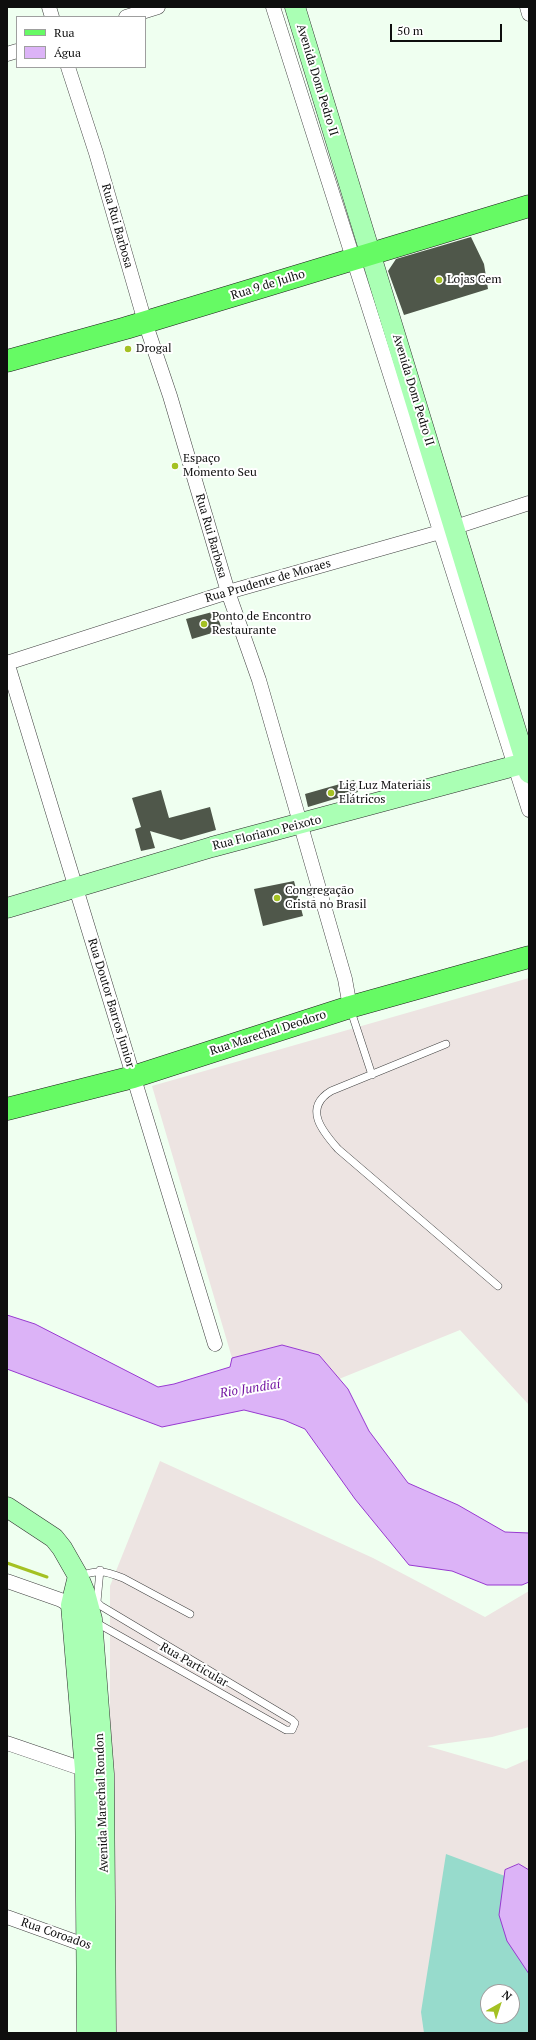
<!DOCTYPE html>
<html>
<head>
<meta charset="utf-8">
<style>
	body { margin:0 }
	#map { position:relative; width:536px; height:2040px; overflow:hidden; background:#effff0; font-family:"PT Serif",serif }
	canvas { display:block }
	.frame { position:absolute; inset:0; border:8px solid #0e0e0e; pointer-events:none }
	.legend { position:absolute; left:16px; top:16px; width:130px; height:52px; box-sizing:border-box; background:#fff; border:1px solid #9f9f9f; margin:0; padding:5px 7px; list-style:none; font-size:12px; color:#0e0e0e }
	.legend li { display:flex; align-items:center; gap:8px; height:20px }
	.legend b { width:20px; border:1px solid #9f9f9f }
	.north { position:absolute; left:480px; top:1984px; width:40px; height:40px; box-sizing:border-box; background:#fff; border:1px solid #9f9f9f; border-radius:50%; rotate:39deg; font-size:11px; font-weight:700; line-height:16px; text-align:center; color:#0e0e0e }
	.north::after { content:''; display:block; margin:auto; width:14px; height:18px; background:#a4c123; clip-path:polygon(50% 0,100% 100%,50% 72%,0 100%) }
	.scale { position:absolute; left:390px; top:24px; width:112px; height:18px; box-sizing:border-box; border:2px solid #0e0e0e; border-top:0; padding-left:5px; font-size:12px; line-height:14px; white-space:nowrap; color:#0e0e0e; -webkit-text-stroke:3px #fff; paint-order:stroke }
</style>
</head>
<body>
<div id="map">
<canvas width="536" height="2040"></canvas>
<div class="frame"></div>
<ul class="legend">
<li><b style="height:5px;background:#66fa64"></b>Rua</li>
<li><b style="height:11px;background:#dcb3f7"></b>Água</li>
</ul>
<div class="north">N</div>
<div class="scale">50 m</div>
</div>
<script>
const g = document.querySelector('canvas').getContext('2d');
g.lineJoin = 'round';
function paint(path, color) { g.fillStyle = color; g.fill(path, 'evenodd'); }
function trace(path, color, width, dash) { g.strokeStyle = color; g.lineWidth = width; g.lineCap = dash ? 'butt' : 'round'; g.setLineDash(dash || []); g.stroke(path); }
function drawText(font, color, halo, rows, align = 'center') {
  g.font = font + ' "PT Serif",serif'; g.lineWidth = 4; g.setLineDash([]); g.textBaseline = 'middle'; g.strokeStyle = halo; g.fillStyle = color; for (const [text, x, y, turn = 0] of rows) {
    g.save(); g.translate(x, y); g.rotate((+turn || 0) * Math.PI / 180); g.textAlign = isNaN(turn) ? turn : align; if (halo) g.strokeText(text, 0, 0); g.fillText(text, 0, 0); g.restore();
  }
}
const industrial = new Path2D(`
	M 529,978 L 529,1405 L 460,1330 L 339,1379 L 319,1355 L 282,1345 L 232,1358 L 152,1086 Z
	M 160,1461 L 373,1558 L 485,1617 L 529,1591 L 529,1727 L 492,1737 L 427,1746 L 506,1769 L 529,1759 L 529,2033 L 112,2033 L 110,1945 L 110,1586 ZM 488,1992 L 512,1992 L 512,2016 L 488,2016 Z`);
const forest = new Path2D(`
	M 446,1854 L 529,1885 L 529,2033 L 424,2033 L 421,2012 ZM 488,1992 L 512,1992 L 512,2016 L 488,2016 Z`);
const water = new Path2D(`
	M 7,1315 L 35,1324 L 158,1387 L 174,1384 L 230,1367 L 232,1358 L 282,1345 L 319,1355 L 348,1389 L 369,1431 L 408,1483 L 458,1505 L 505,1532 L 529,1533 L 529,1582 L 522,1585 L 487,1585 L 452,1571 L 409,1565 L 355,1499 L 305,1429 L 284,1420 L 244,1410 L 162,1427 L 7,1369 Z
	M 519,1864 L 529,1870 L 529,1974 L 507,1941 L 499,1915 L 505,1870 Z`);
const building = new Path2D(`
	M 471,237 L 484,264 L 488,289 L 404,315 L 388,271 L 396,259 Z
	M 216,611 L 222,630 L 192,639 L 186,619 Z
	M 354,780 L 358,792 L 308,807 L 305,794 Z
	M 161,790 L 169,818 L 210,807 L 216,830 L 181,840 L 150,831 L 155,848 L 141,851 L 135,829 L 141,827 L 132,798 Z
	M 294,881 L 303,916 L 263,926 L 254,889 Z`);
const lane = new Path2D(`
	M 350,1008 L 372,1075
	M 446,1044 L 331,1091 C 303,1108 322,1131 338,1149 L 498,1286
	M 78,1576 C 100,1570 102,1570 123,1578 L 190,1614
	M 95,1622 L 286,1730 L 292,1730 L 295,1723 L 292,1720 L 101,1606 L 97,1602 L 100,1570`);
const street = new Path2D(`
	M 49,7 L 52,17
	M 273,7 L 529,810
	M 527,7 L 529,14
	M 126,17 L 158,7
	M 7,54 L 17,51
	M 68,67 L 96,153 L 145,322 L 170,396 L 228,592 L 259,680 L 345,979 L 350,1007
	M 7,662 L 215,1344
	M 7,663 L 228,592 L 440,532 L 529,503
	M 7,1581 L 61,1600 L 78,1610
	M 7,1743 L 92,1772
	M 7,1917 L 93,1948`);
const secondary = new Path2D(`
	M 295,7 L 529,773
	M 7,908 L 212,847 L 529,762
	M 7,1507 L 54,1538 L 62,1548 L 78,1576 L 85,1593 L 92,1619 L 104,1774 L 106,2033
	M 78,1576 L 71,1605 L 85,1770 L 87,2033`);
const primary = new Path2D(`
	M 7,361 L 126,328 L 529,206
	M 7,1109 L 133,1077 L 350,1007 L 529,957`);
const rail = new Path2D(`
	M 7,1563 L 47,1577`);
const markers = [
	[439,280,4,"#a4c123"],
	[128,349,4,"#a4c123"],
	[175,466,4,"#a4c123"],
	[204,624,4,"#a4c123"],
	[331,793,4,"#a4c123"],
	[277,898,4,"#a4c123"]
];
const streetNames = [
	["Avenida Dom Pedro II",317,80,73],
	["Rua Rui Barbosa",117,226,74],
	["Rua 9 de Julho",268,285,-17],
	["Avenida Dom Pedro II",413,390,73],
	["Rua Rui Barbosa",211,536,74],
	["Rua Prudente de Moraes",268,581,-16],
	["Rua Floriano Peixoto",267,833,-14],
	["Rua Doutor Barros Junior",111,1003,73],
	["Rua Marechal Deodoro",268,1033,-18],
	["Rua Particular",194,1665,30],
	["Avenida Marechal Rondon",102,1803,-92],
	["Rua Coroados",56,1934,19]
];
const poiNames = [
	["Lojas Cem",447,280],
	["Drogal",136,349],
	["Espaço",183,459],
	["Momento Seu",183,473],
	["Ponto de Encontro",212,617],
	["Restaurante",212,631],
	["Lig Luz Materiais",339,786],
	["Elátricos",339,800],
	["Congregação",285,891],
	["Cristã no Brasil",285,905]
];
const waterNames = [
	["Rio Jundiaí",250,1389,-9]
];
paint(industrial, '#ede4e2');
paint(forest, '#97dbcc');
paint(water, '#dcb3f7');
trace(water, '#9739d0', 1);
paint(building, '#4f574a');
trace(lane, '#414141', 8);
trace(street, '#414141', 15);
trace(secondary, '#303030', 21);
trace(primary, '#1f1f1f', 23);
trace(lane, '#fff', 7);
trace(street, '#fff', 14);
trace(secondary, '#aaffb4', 20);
trace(primary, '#66fa64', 22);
trace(rail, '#a4c123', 3);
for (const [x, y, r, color] of markers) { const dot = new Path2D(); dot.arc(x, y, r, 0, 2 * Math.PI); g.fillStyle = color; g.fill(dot); trace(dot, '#fff', 1.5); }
drawText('12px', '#0e0e0e', '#fff', streetNames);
drawText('12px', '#0e0e0e', '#fff', poiNames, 'left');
drawText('italic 13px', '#7315a2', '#fff', waterNames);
</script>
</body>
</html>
